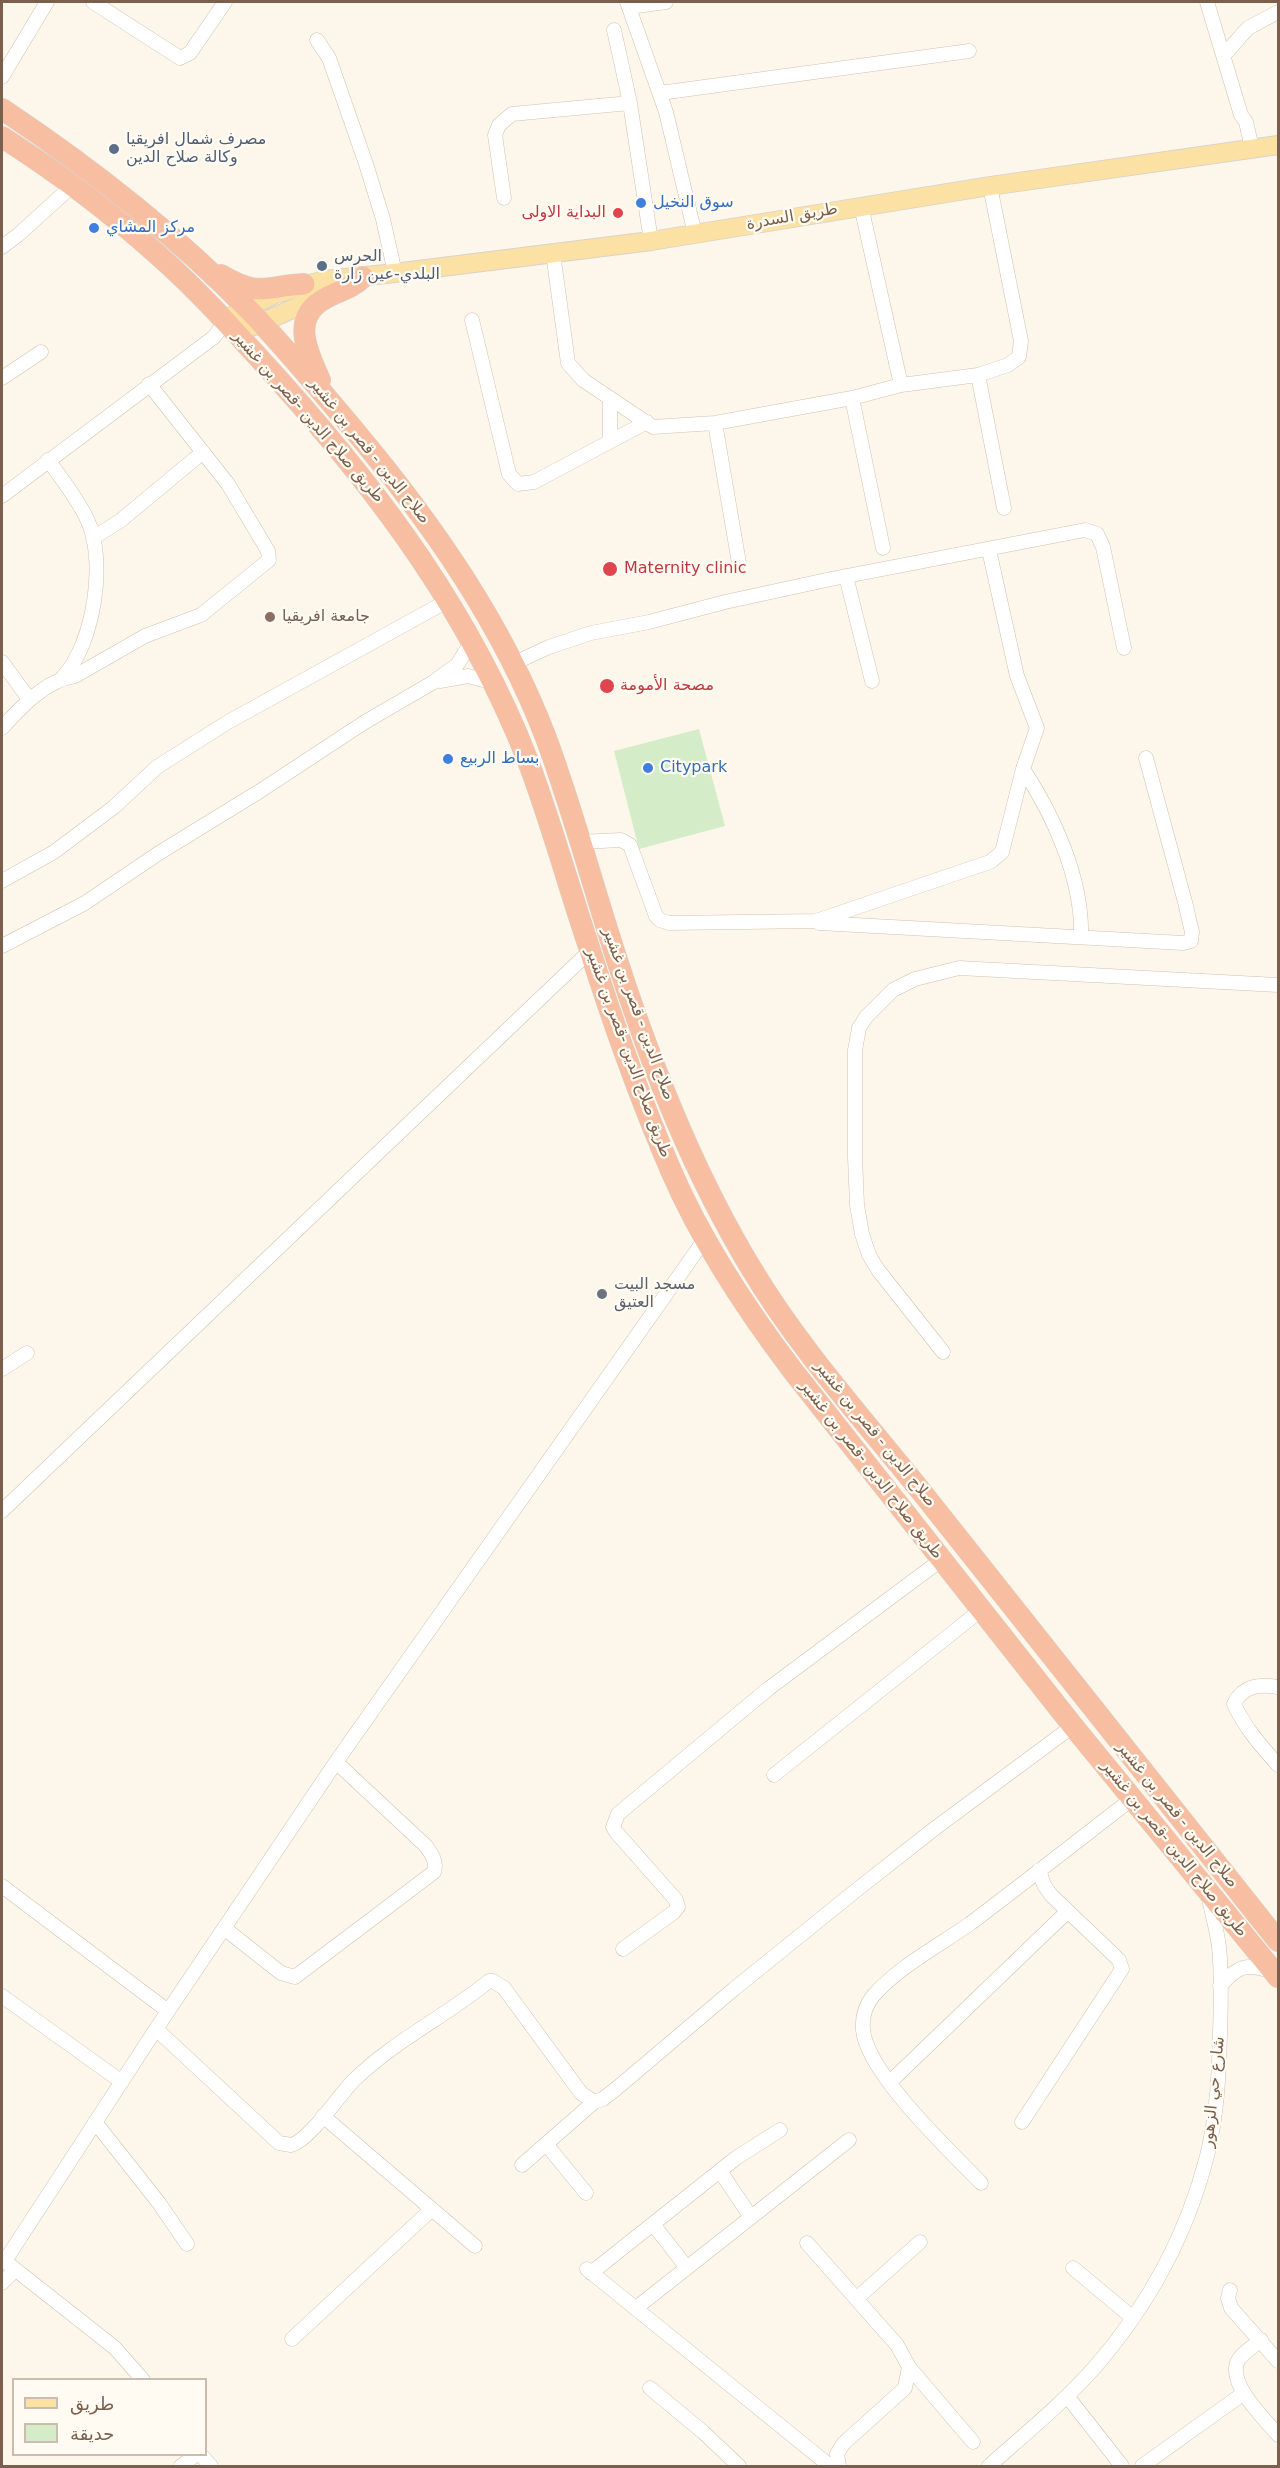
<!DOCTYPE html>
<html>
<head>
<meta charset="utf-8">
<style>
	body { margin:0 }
	#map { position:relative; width:1280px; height:2468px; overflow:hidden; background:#fdf7eb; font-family:"DejaVu Sans",Cairo,sans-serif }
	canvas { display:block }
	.frame { position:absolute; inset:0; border:3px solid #7a604c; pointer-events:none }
	.legend { position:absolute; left:12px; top:2378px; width:195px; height:78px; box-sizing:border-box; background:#fffbf2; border:2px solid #cabdb0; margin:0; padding:8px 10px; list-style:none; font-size:18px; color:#7a604c }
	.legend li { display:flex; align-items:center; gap:12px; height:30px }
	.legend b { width:30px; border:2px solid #cabdb0 }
</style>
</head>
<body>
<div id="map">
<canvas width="1280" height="2468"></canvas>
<div class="frame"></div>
<ul class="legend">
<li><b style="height:8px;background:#fbe1a4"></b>طريق</li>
<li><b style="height:16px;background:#d4ecc8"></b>حديقة</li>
</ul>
</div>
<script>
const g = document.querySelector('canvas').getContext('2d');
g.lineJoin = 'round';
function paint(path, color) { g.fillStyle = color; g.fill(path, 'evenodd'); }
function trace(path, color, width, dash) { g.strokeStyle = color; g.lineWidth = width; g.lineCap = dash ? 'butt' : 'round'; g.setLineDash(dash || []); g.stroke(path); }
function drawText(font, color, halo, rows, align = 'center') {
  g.font = font + ' "DejaVu Sans",Cairo,sans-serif'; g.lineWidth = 4.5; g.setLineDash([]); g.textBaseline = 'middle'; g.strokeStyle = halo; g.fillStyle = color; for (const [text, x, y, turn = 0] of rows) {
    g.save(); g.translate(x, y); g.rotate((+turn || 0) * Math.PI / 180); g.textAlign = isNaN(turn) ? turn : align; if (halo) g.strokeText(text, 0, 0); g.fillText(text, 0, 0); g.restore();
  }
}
const green = new Path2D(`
	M 699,729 L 725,826 L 639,849 L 614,751 Z`);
const minor = new Path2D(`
	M 93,2 L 180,58 L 190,53 L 225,2
	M 627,2 L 666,112 L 695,234
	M 1207,2 L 1241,115 L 1246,122 L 1252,148
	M 629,7 L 666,2
	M 614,30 L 630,103 L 651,241
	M 317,40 L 329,58 L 366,164 L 383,219 L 395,273
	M 1224,55 L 1248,28 L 1278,12
	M 2,77 L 47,2
	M 660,93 L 969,51
	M 504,198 L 495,135 L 499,125 L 512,114 L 630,103
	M 861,206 L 901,385
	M 2,247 L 18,235 L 72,186
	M 553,253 L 568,363 L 583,380 L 653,427 L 715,423 L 852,398 L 901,385 L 978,375 L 1008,365 L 1019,357 L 1021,341 L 990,186
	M 472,320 L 509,474 L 518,484 L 534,482 L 647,422
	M 978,375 L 1004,508
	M 2,378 L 41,352
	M 852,398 L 883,548
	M 715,423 L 739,563
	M 610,441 L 610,399
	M 48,460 C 62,479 77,498 87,519 C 107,560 94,645 62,678
	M 2,496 L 214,337 L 225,322
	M 93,538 L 120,521 L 203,452
	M 846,576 L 872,681
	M 2,662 L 29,699
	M 512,664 L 549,647 L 591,633 L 649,622 L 725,602 L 831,579 L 1085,530 L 1097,534 L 1103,547 L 1124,648
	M 440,681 L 468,676 L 491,682
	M 2,728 C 21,707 46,680 75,676 L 145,636 L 201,615 L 269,560 L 268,551 L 228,484 L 149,384
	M 1023,769 C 1054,816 1083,880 1081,937
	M 580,842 L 621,840 L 630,845 L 656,916 L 660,920 L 669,923 L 816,921 L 972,868 L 990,862 L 1002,852 L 1023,769 L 1037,728 L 1017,676 L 989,550
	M 2,881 L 54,852 L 114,807 L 157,767 L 228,722 L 449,600
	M 819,923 L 1183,943 L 1191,941 L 1192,932 L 1185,902 L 1146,758
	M 2,946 L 85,903 L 159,853 L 260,791 L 365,722 L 432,683 L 457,665 L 472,641
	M 943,1352 L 878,1270 L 869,1255 L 862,1234 L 857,1205 L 855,1157 L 855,1050 L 859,1028 L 866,1017 L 893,990 L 915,979 L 959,968 L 1278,985
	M 2,1369 L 27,1353
	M 2,1511 L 590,951
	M 1278,1687 C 1260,1684 1243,1685 1234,1704 C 1245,1728 1261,1746 1278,1765
	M 774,1775 L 981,1610
	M 2,1886 L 168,2011
	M 224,1928 L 281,1973 L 295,1977 L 434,1872 C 437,1861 432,1855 426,1846 L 336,1762
	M 623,1949 L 674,1912 L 678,1907 L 676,1900 L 616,1832 L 613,1827 L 618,1814 L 768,1689 L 941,1560
	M 1220,1986 C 1238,1965 1247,1963 1273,1972
	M 2,1996 L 122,2082
	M 156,2029 L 279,2143 L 291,2145 C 310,2140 339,2095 354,2080 C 394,2041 446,2016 489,1981 L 493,1981 L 504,1988 L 581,2093 L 594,2102 L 603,2099 L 617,2088 L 734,1989 L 854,1892 L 934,1829 L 1073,1726
	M 890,2082 L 1068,1911
	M 323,2116 L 475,2246
	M 95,2122 L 159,2203 L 187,2244
	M 1022,2122 L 1122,1969 L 1119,1960 L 1051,1895 L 1044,1885 L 1039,1870
	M 546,2144 L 586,2193
	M 522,2165 L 594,2102
	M 720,2171 L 751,2217
	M 981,2183 C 950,2151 867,2073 863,2030 C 862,2018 865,2006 873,1996 C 898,1967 940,1945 971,1923 C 1025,1882 1079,1840 1133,1798
	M 653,2224 L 687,2268
	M 807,2243 L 897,2345 L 909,2367 L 905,2388 L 843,2444 L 837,2454 L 839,2466
	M 2,2259 L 115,2348 L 143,2380
	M 5,2261 L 156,2029 L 336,1762 L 705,1239
	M 1073,2268 L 1133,2318
	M 587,2269 L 830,2466
	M 591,2273 L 736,2158 L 780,2130
	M 2,2283 L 15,2270
	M 1230,2290 L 1228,2298 L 1231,2308 L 1278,2361
	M 856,2299 L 920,2242
	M 636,2308 L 849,2140
	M 292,2339 L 432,2209
	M 1261,2340 C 1254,2346 1240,2354 1237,2363 C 1229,2386 1265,2419 1278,2435
	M 909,2367 L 973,2442
	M 650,2388 L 703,2432 L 739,2466
	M 1067,2396 L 1122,2466
	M 200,2454 L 211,2466
	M 181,2466 L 197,2454
	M 989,2466 C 1025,2434 1063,2403 1095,2367 C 1148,2306 1187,2234 1207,2156 C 1217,2116 1219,2074 1220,2034 C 1221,2005 1222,1975 1219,1947 C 1217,1929 1211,1911 1208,1893
	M 1142,2466 L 1244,2393`);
const major = new Path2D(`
	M 225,322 L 235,314 L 275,294 L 324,280 L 386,274 L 651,241 L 990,186 L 1278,145
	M 234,331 L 254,326 L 326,294`);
const highway = new Path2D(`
	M 2,109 C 89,167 175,234 249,310 C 286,348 320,390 354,430 C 432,523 503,625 546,738 C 574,813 594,891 619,966 C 653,1070 694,1174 751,1268 C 800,1350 865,1421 924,1495 C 1041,1644 1160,1792 1278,1941
	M 2,137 C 57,172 109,211 158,255 C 201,293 239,336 278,379 C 382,495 471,615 528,761 C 551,822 568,885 589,947 C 613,1023 640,1099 672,1173 C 703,1244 746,1309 793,1371 L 1073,1726 L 1278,1977
	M 221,275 C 260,298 264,286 304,284
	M 320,380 C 308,353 289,317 326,298 C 339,291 353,288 363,277`);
const markers = [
	[114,149,6,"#5c6f8a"],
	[641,203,6,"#3f7fe0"],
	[618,213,6,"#e0444e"],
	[94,228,6,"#3f7fe0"],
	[322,266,6,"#5c6f8a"],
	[610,569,8,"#e0444e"],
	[270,617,6,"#8d6e63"],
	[607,686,8,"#e0444e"],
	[448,759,6,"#3f7fe0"],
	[648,768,6,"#3f7fe0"],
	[602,1294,6,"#6b7280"]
];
const serviceNames = [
	["مصرف شمال افريقيا",126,140],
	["وكالة صلاح الدين",126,158],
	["الحرس",334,257],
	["البلدي-عين زارة",334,275]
];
const shopNames = [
	["سوق النخيل",653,203],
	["مركز المشاي",106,228],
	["بساط الربيع",460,759],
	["Citypark",660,768]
];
const healthNames = [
	["البداية الاولى",606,213,"right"],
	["Maternity clinic",624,569],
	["مصحة الأمومة",620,686]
];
const streetNames = [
	["طريق السدرة",792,217,-10],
	["طريق صلاح الدين -قصر بن غشير",308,417,49],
	["صلاح الدين - قصر بن غشير",369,451,51],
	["صلاح الدين - قصر بن غشير",638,1014,70],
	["طريق صلاح الدين -قصر بن غشير",628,1053,70],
	["صلاح الدين - قصر بن غشير",875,1434,51],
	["طريق صلاح الدين -قصر بن غشير",871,1470,52],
	["صلاح الدين - قصر بن غشير",1177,1815,51],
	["طريق صلاح الدين -قصر بن غشير",1174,1849,51],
	["شارع حي الزهور",1214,2092,-84]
];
const educationNames = [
	["جامعة افريقيا",282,617]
];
const worshipNames = [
	["مسجد البيت",614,1285],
	["العتيق",614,1303]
];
paint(green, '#d4ecc8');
trace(minor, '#d1c0af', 15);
trace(major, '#dad2cd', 20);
trace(highway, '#dad2cd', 22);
trace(minor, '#fff', 14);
trace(major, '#fbe1a4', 18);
trace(highway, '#f7bea2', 21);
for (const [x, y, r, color] of markers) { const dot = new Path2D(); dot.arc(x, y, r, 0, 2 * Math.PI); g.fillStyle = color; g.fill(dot); trace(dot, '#fffbf2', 2); }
drawText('16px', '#4e5e75', '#fffbf2', serviceNames, 'left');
drawText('16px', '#366cbe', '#fffbf2', shopNames, 'left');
drawText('16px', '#be3a42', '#fffbf2', healthNames, 'left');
drawText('16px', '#7a604c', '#fffbf2', streetNames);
drawText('16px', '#785e54', '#fffbf2', educationNames, 'left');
drawText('16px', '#5b616d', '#fffbf2', worshipNames, 'left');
</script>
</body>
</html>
